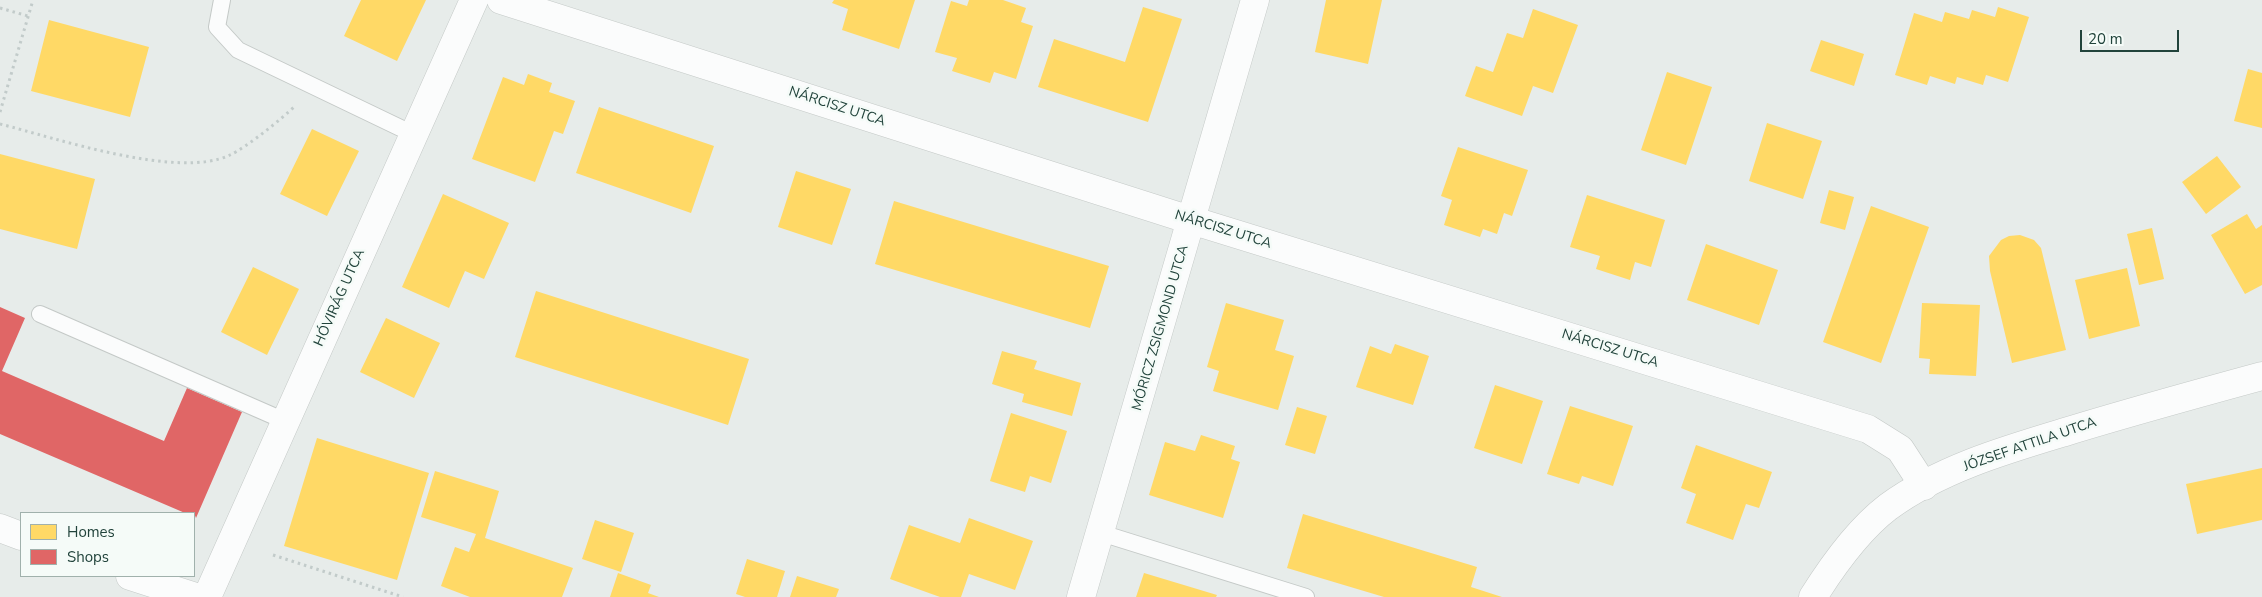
<!DOCTYPE html>
<html>
<head>
<meta charset="utf-8">
<style>
	body { margin:0 }
	#map { position:relative; width:2262px; height:597px; overflow:hidden; background:#e7ecea; font-family:"Nunito Sans",sans-serif }
	canvas { display:block }
	.legend { position:absolute; left:20px; top:512px; width:175px; height:65px; box-sizing:border-box; background:#f5fbf8; border:1px solid #a0b1ac; margin:0; padding:6px 9px; list-style:none; font-size:15px; color:#21433b }
	.legend li { display:flex; align-items:center; gap:10px; height:25px }
	.legend b { width:25px; border:1px solid #a0b1ac }
	.scale { position:absolute; left:2080px; top:30px; width:99px; height:22px; box-sizing:border-box; border:2px solid #21433b; border-top:0; padding-left:6px; font-size:15px; line-height:18px; white-space:nowrap; color:#21433b; -webkit-text-stroke:4px #f5fbf8; paint-order:stroke }
</style>
</head>
<body>
<div id="map">
<canvas width="2262" height="597"></canvas>
<ul class="legend">
<li><b style="height:14px;background:#ffd966"></b>Homes</li>
<li><b style="height:14px;background:#e06666"></b>Shops</li>
</ul>
<div class="scale">20 m</div>
</div>
<script>
const g = document.querySelector('canvas').getContext('2d');
g.lineJoin = 'round';
function paint(path, color) { g.fillStyle = color; g.fill(path, 'evenodd'); }
function trace(path, color, width, dash) { g.strokeStyle = color; g.lineWidth = width; g.lineCap = dash ? 'butt' : 'round'; g.setLineDash(dash || []); g.stroke(path); }
function drawText(font, color, halo, rows, align = 'center') {
  g.font = font + ' "Nunito Sans",sans-serif'; g.lineWidth = 5; g.setLineDash([]); g.textBaseline = 'middle'; g.strokeStyle = halo; g.fillStyle = color; for (const [text, x, y, turn = 0] of rows) {
    g.save(); g.translate(x, y); g.rotate((+turn || 0) * Math.PI / 180); g.textAlign = isNaN(turn) ? turn : align; if (halo) g.strokeText(text, 0, 0); g.fillText(text, 0, 0); g.restore();
  }
}
const homes = new Path2D(`
	M 361,0 L 426,0 L 397,61 L 344,36 Z
	M 834,0 L 915,0 L 899,49 L 842,30 L 848,9 L 832,3 Z
	M 969,0 L 1003,0 L 1026,8 L 1021,22 L 1033,26 L 1016,79 L 994,72 L 990,83 L 952,71 L 957,58 L 935,52 L 951,1 L 967,6 Z
	M 1326,0 L 1382,0 L 1368,64 L 1315,52 Z
	M 1143,7 L 1182,19 L 1148,122 L 1038,87 L 1054,39 L 1125,62 Z
	M 1998,7 L 2029,17 L 2008,82 L 1986,75 L 1983,85 L 1957,77 L 1955,84 L 1930,76 L 1927,85 L 1895,75 L 1914,13 L 1942,22 L 1945,12 L 1969,19 L 1972,10 L 1995,17 Z
	M 1533,9 L 1578,25 L 1553,93 L 1533,86 L 1522,116 L 1465,96 L 1476,66 L 1493,72 L 1507,33 L 1523,38 Z
	M 49,20 L 149,47 L 130,117 L 31,91 Z
	M 1821,40 L 1864,54 L 1854,86 L 1810,71 Z
	M 2248,69 L 2262,73 L 2262,128 L 2234,121 Z
	M 1667,72 L 1712,87 L 1686,165 L 1641,150 Z
	M 528,74 L 552,83 L 549,92 L 575,101 L 563,134 L 554,131 L 535,182 L 472,159 L 503,77 L 524,85 Z
	M 599,107 L 714,146 L 691,213 L 576,173 Z
	M 1767,123 L 1822,141 L 1803,199 L 1749,181 Z
	M 312,129 L 359,151 L 327,216 L 280,194 Z
	M 1458,147 L 1528,170 L 1512,216 L 1504,213 L 1497,234 L 1483,229 L 1480,237 L 1444,225 L 1452,200 L 1441,196 Z
	M 0,154 L 95,179 L 77,249 L 0,229 Z
	M 2217,156 L 2241,187 L 2206,214 L 2182,182 Z
	M 796,171 L 851,189 L 832,245 L 778,227 Z
	M 1829,190 L 1854,197 L 1845,230 L 1820,223 Z
	M 443,194 L 509,223 L 484,279 L 465,271 L 449,308 L 402,287 Z
	M 1587,195 L 1665,220 L 1651,267 L 1635,262 L 1630,280 L 1596,269 L 1600,256 L 1570,247 Z
	M 894,201 L 1109,266 L 1090,328 L 875,264 Z
	M 1871,206 L 1929,227 L 1881,363 L 1823,342 Z
	M 2247,214 L 2256,229 L 2262,225 L 2262,285 L 2245,294 L 2211,235 Z
	M 2152,228 L 2164,279 L 2139,285 L 2127,234 Z
	M 2020,235 L 2034,240 L 2041,248 L 2066,350 L 2012,363 L 1990,271 L 1989,256 L 2001,240 L 2009,236 Z
	M 1706,244 L 1778,270 L 1759,325 L 1687,300 Z
	M 253,267 L 299,289 L 267,355 L 221,332 Z
	M 2127,268 L 2140,326 L 2089,339 L 2075,280 Z
	M 536,291 L 749,359 L 728,425 L 515,357 Z
	M 1226,303 L 1284,320 L 1275,350 L 1294,356 L 1278,410 L 1213,391 L 1219,371 L 1207,367 Z
	M 1922,303 L 1980,305 L 1976,376 L 1929,374 L 1930,359 L 1919,358 Z
	M 386,318 L 440,343 L 414,398 L 360,372 Z
	M 1395,344 L 1429,356 L 1413,405 L 1356,387 L 1370,346 L 1391,354 Z
	M 1002,351 L 1037,361 L 1034,369 L 1081,383 L 1072,416 L 1022,402 L 1024,394 L 992,384 Z
	M 1495,385 L 1543,401 L 1522,464 L 1474,448 Z
	M 1570,406 L 1633,426 L 1613,486 L 1582,476 L 1579,484 L 1547,474 Z
	M 1297,407 L 1327,416 L 1315,454 L 1285,445 Z
	M 1011,413 L 1067,431 L 1051,483 L 1030,476 L 1025,492 L 990,481 Z
	M 1201,435 L 1235,446 L 1231,459 L 1240,462 L 1223,518 L 1149,495 L 1165,442 L 1195,451 Z
	M 317,438 L 429,473 L 397,580 L 284,546 Z
	M 1696,445 L 1772,472 L 1759,508 L 1746,504 L 1733,540 L 1686,523 L 1696,494 L 1681,488 Z
	M 2262,468 L 2262,520 L 2197,534 L 2186,484 Z
	M 435,471 L 499,491 L 485,538 L 573,568 L 562,597 L 470,597 L 441,586 L 455,547 L 469,552 L 476,534 L 421,517 Z
	M 1303,514 L 1477,567 L 1471,587 L 1502,597 L 1384,597 L 1287,568 Z
	M 969,518 L 1033,541 L 1015,590 L 969,574 L 961,597 L 940,597 L 890,579 L 909,525 L 960,543 Z
	M 595,520 L 634,533 L 621,572 L 582,559 Z
	M 747,559 L 785,571 L 777,597 L 745,597 L 736,594 Z
	M 618,573 L 651,585 L 648,593 L 659,597 L 610,597 Z
	M 1144,573 L 1217,595 L 1216,597 L 1136,597 Z
	M 797,576 L 839,589 L 836,597 L 790,597 Z`);
const shops = new Path2D(`
	M 0,307 L 25,318 L 2,371 L 164,441 L 187,388 L 242,412 L 196,518 L 194,513 L 185,513 L 0,434 Z`);
const path = new Path2D(`
	M 0,8 L 28,16
	M 0,112 L 33,0
	M 0,124 C 56,138 178,180 230,155 C 247,147 283,118 296,105
	M 273,555 L 403,597`);
const service = new Path2D(`
	M 222,0 L 217,27 L 238,50 L 413,134
	M 40,314 L 285,421
	M 1101,533 L 1306,597`);
const minor = new Path2D(`
	M 501,0 L 1181,217 L 1868,429 L 1900,449 L 1924,486
	M 207,597 L 474,0
	M 1081,597 L 1255,0`);
const tertiary = new Path2D(`
	M 0,528 L 21,536
	M 130,576 L 196,597
	M 1813,597 C 1833,565 1858,530 1888,507 C 1940,469 2005,450 2065,432 C 2130,412 2196,394 2262,376`);
const streetNames = [
	["NÁRCISZ UTCA",837,107,18],
	["NÁRCISZ UTCA",1223,230,17],
	["HÓVIRÁG UTCA",340,298,-66],
	["MÓRICZ ZSIGMOND UTCA",1161,328,-74],
	["NÁRCISZ UTCA",1610,349,17],
	["JÓZSEF ATTILA UTCA",2030,445,-19]
];
paint(homes, '#ffd966');
paint(shops, '#e06666');
trace(service, '#c4c9c7', 18);
trace(minor, '#c4c9c7', 29);
trace(tertiary, '#c4c9c7', 29);
trace(path, '#c2cbca', 3, [2.5, 4]);
trace(service, '#fbfcfc', 16);
trace(minor, '#fbfcfc', 28);
trace(tertiary, '#fbfcfc', 28);
drawText('14px', '#21433b', '#f5fbf8', streetNames);
</script>
</body>
</html>
